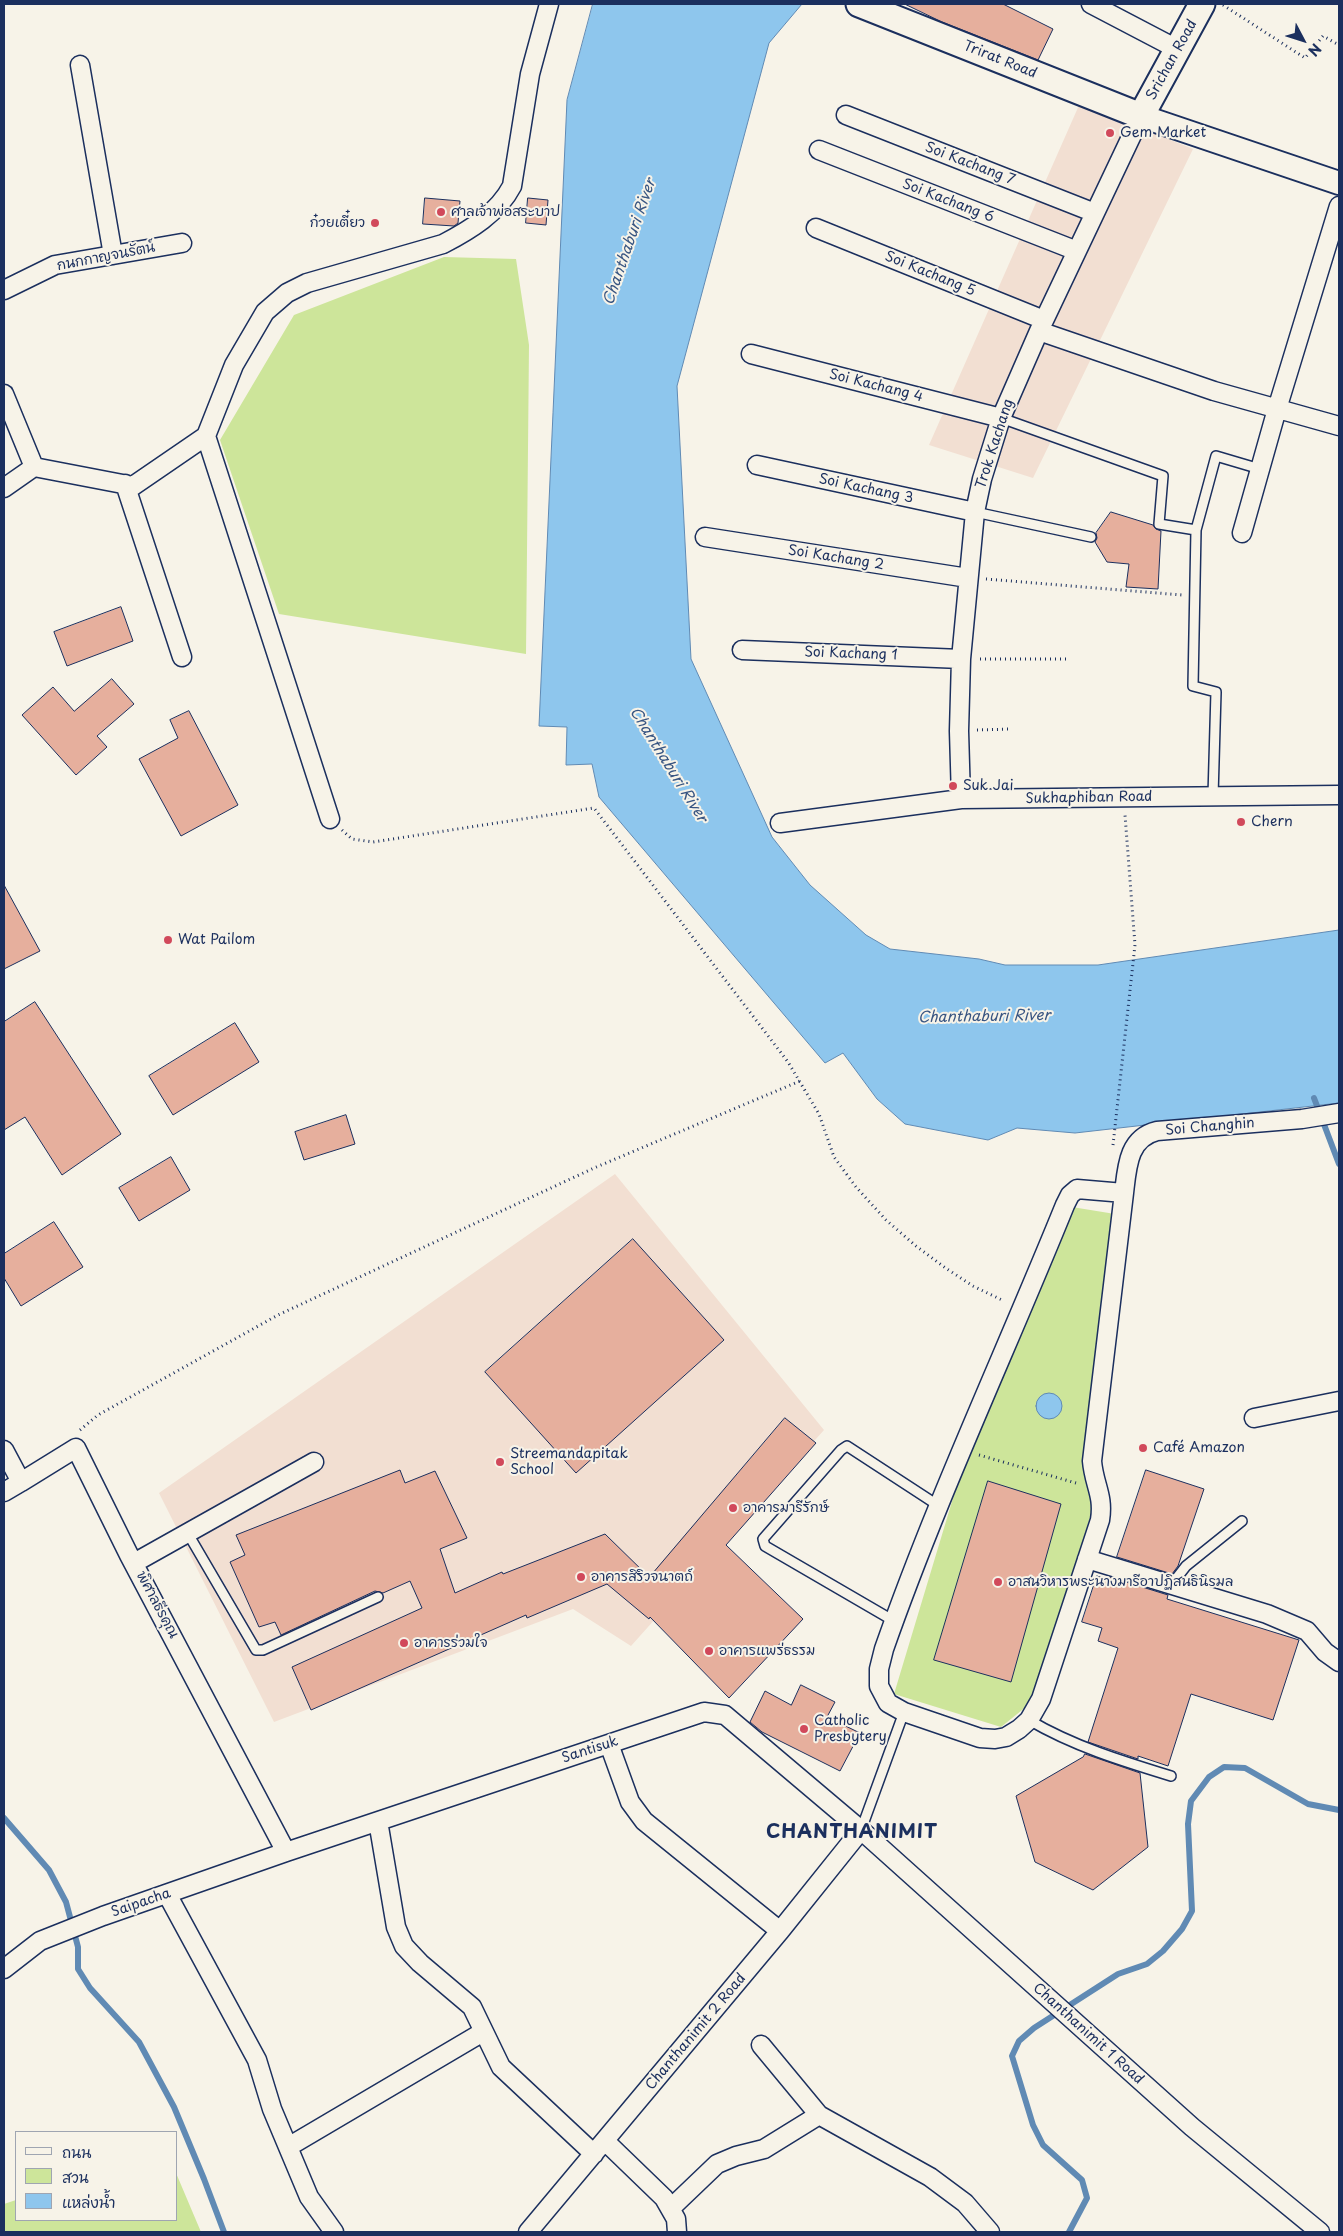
<!DOCTYPE html>
<html>
<head>
<meta charset="utf-8">
<style>
	body { margin:0 }
	#map { position:relative; width:1343px; height:2236px; overflow:hidden; background:#f7f3e8; font-family:"Playpen Sans","Playpen Sans Thai",sans-serif }
	canvas { display:block }
	.frame { position:absolute; inset:0; border:5px solid #1b2f5e; pointer-events:none }
	.legend { position:absolute; left:15px; top:2131px; width:162px; height:90px; box-sizing:border-box; background:#f7f3e8; border:1px solid #9fa5b1; margin:0; padding:6px 9px; list-style:none; font-size:15px; color:#1b2f5e }
	.legend li { display:flex; align-items:center; gap:10px; height:25px }
	.legend b { width:25px; border:1px solid #9fa5b1 }
	.north { position:absolute; left:1278px; top:15px; width:50px; height:50px; -webkit-text-stroke:4px #f7f3e8; paint-order:stroke; rotate:130deg; font-size:14px; font-weight:700; line-height:20px; text-align:center; color:#1b2f5e }
	.north::after { content:''; display:block; margin:auto; width:18px; height:22px; background:#1b2f5e; clip-path:polygon(50% 0,100% 100%,50% 72%,0 100%) }
</style>
</head>
<body>
<div id="map">
<canvas width="1343" height="2236"></canvas>
<div class="frame"></div>
<ul class="legend">
<li><b style="height:6px;background:#f7f3e8"></b>ถนน</li>
<li><b style="height:14px;background:#cde59a"></b>สวน</li>
<li><b style="height:14px;background:#8ec6ed"></b>แหล่งน้ำ</li>
</ul>
<div class="north">N</div>
</div>
<script>
const g = document.querySelector('canvas').getContext('2d');
g.lineJoin = 'round';
function paint(path, color) { g.fillStyle = color; g.fill(path, 'evenodd'); }
function trace(path, color, width, dash) { g.strokeStyle = color; g.lineWidth = width; g.lineCap = dash ? 'butt' : 'round'; g.setLineDash(dash || []); g.stroke(path); }
function drawText(font, color, halo, rows, align = 'center') {
  g.font = font + ' "Playpen Sans","Playpen Sans Thai",sans-serif'; g.lineWidth = 4; g.setLineDash([]); g.textBaseline = 'middle'; g.strokeStyle = halo; g.fillStyle = color; for (const [text, x, y, turn = 0] of rows) {
    g.save(); g.translate(x, y); g.rotate((+turn || 0) * Math.PI / 180); g.textAlign = isNaN(turn) ? turn : align; if (halo) g.strokeText(text, 0, 0); g.fillText(text, 0, 0); g.restore();
  }
}
const built = new Path2D(`
	M 1080,103 L 1193,149 L 1033,478 L 929,445 Z
	M 615,1174 L 824,1430 L 631,1646 L 573,1609 L 274,1722 L 159,1493 Z`);
const green = new Path2D(`
	M 444,257 L 516,259 L 529,345 L 526,654 L 279,614 L 220,440 L 294,315 Z
	M 1072,1207 L 1115,1214 L 1083,1470 L 1094,1505 L 1032,1702 L 1001,1727 L 894,1694 L 963,1465 Z
	M 176,2173 L 201,2232 L 4,2232 L 4,2204 L 16,2200 L 16,2220 L 176,2220 Z`);
const water = new Path2D(`
	M 593,4 L 802,4 L 769,43 L 677,386 L 691,659 L 772,837 L 810,885 L 866,935 L 890,949 L 979,959 L 1005,965 L 1098,965 L 1339,930 L 1339,1103 L 1075,1133 L 1017,1128 L 988,1140 L 905,1124 L 877,1099 L 843,1053 L 825,1063 L 599,797 L 592,764 L 566,765 L 567,727 L 539,726 L 567,100 Z
	M1036 1406a13 13 0 1 1 26 0a13 13 0 1 1-26 0Z`);
const stream = new Path2D(`
	M 1314,1098 L 1339,1164
	M 4,1818 L 49,1870 L 66,1902 L 78,1947 L 78,1969 L 90,1988 L 139,2042 L 174,2107 L 204,2179 L 224,2232
	M 1069,2232 L 1087,2198 L 1082,2180 L 1043,2145 L 1033,2125 L 1012,2056 L 1019,2041 L 1034,2028 L 1118,1974 L 1147,1964 L 1163,1951 L 1182,1929 L 1192,1911 L 1188,1824 L 1191,1801 L 1209,1777 L 1224,1767 L 1245,1768 L 1308,1804 L 1339,1810`);
const building = new Path2D(`
	M 905,4 L 1003,4 L 1053,29 L 1038,60 L 942,22 Z
	M 425,198 L 460,201 L 458,223 L 454,226 L 423,224 Z
	M 528,198 L 548,200 L 546,225 L 526,223 Z
	M 1111,512 L 1153,525 L 1156,529 L 1161,531 L 1158,589 L 1126,587 L 1129,564 L 1107,562 L 1095,542 L 1097,538 L 1096,533 Z
	M 121,607 L 133,641 L 67,666 L 54,632 Z
	M 112,679 L 134,704 L 97,736 L 107,747 L 76,775 L 22,715 L 53,687 L 74,711 Z
	M 189,711 L 238,805 L 181,836 L 139,759 L 178,738 L 170,720 Z
	M 4,885 L 40,951 L 4,969 Z
	M 35,1002 L 121,1134 L 62,1175 L 25,1117 L 4,1130 L 4,1022 Z
	M 235,1023 L 259,1062 L 173,1115 L 149,1076 Z
	M 346,1115 L 355,1144 L 304,1160 L 295,1132 Z
	M 171,1157 L 190,1190 L 139,1221 L 119,1188 Z
	M 54,1222 L 83,1267 L 21,1306 L 4,1278 L 4,1254 Z
	M 633,1239 L 724,1340 L 576,1473 L 485,1372 Z
	M 785,1418 L 816,1443 L 726,1545 L 803,1619 L 729,1698 L 650,1617 L 649,1619 L 607,1584 L 527,1618 L 526,1615 L 311,1710 L 292,1667 L 422,1608 L 410,1581 L 383,1593 L 375,1591 L 281,1635 L 275,1622 L 259,1627 L 230,1562 L 245,1555 L 236,1535 L 400,1470 L 405,1483 L 435,1471 L 467,1538 L 440,1549 L 455,1593 L 502,1572 L 503,1574 L 605,1534 L 649,1577 Z
	M 1146,1470 L 1204,1489 L 1178,1566 L 1172,1574 L 1117,1557 Z
	M 988,1481 L 1061,1504 L 1011,1682 L 934,1660 Z
	M 1097,1576 L 1109,1580 L 1110,1577 L 1168,1595 L 1167,1599 L 1299,1640 L 1273,1720 L 1191,1694 L 1168,1766 L 1138,1756 L 1138,1759 L 1088,1742 L 1118,1648 L 1098,1641 L 1102,1628 L 1082,1622 Z
	M 801,1685 L 835,1702 L 827,1717 L 860,1733 L 840,1771 L 762,1732 L 750,1722 L 765,1691 L 791,1705 Z
	M 1085,1754 L 1140,1773 L 1148,1847 L 1093,1890 L 1035,1862 L 1016,1796 L 1083,1757 Z`);
const path = new Path2D(`
	M 1223,5 L 1305,58 L 1323,36 L 1339,45
	M 986,579 L 1182,595
	M 980,659 L 1067,659
	M 977,730 L 1011,729
	M 342,830 L 352,839 L 373,842 L 594,808 L 788,1062 L 819,1114 L 834,1157 L 856,1187 L 886,1220 L 916,1246 L 947,1269 L 973,1286 L 1004,1301
	M 1113,1145 L 1135,945 L 1125,815
	M 80,1430 L 98,1415 L 278,1315 L 594,1168 L 800,1081
	M 979,1455 L 1076,1483`);
const service = new Path2D(`
	M 1001,418 L 1163,476 L 1159,524 L 1196,530 L 1216,456 L 1260,469
	M 975,512 L 1091,537
	M 1196,530 L 1193,686 L 1216,692 L 1213,796
	M 187,1532 L 256,1650 L 263,1650 L 378,1597
	M 1172,1584 L 1186,1566 L 1242,1521
	M 894,1621 L 765,1546 L 763,1539 L 841,1450 L 847,1446 L 939,1506
	M 1029,1720 C 1073,1746 1122,1761 1171,1776
	M 861,1830 L 904,1712`);
const minor = new Path2D(`
	M 1091,4 L 1177,49
	M 80,65 L 113,255
	M 846,115 L 1095,213
	M 819,150 L 1077,251
	M 816,228 L 1044,320
	M 4,290 L 55,265 L 182,243
	M 1039,331 L 1214,391 L 1339,426
	M 751,354 L 1001,418
	M 4,394 L 34,467
	M 206,436 L 330,819
	M 757,465 L 975,512
	M 125,484 L 182,657
	M 4,488 L 34,467 L 133,486 L 206,436 L 234,365 L 265,312 L 287,293 L 307,283 L 443,244 C 470,230 498,213 512,186 L 530,74 L 549,4
	M 1242,533 L 1277,409 L 1339,206
	M 705,537 L 968,578
	M 742,650 L 961,659
	M 961,799 L 959,731 L 961,659 L 975,512 L 982,479 L 1001,418 L 1039,331 L 1141,116
	M 780,823 L 961,799 L 1339,795
	M 1124,1193 L 1077,1189 L 1070,1195 L 1065,1205 C 1005,1353 937,1498 884,1649 L 879,1669 L 879,1686 L 888,1703 L 904,1712 L 980,1738 L 995,1739 L 1006,1737 L 1019,1729 L 1029,1720 L 1041,1699 L 1100,1520 C 1104,1495 1094,1485 1092,1461 L 1124,1193 C 1127,1167 1128,1138 1157,1131 L 1302,1119 L 1339,1113
	M 1254,1418 L 1339,1401
	M 4,1450 L 21,1482 L 76,1448 L 129,1555 L 286,1852
	M 4,1492 L 21,1482
	M 1087,1559 L 1267,1614 L 1307,1631 L 1325,1652 L 1339,1662
	M 134,1563 L 314,1462
	M 609,1744 L 630,1802 L 644,1821 L 780,1931
	M 378,1821 L 396,1927 L 404,1946 L 420,1963 L 472,2007 L 501,2067 L 594,2154
	M 167,1894 L 257,2060 L 272,2109 L 309,2197 L 334,2232
	M 4,1969 L 40,1941 L 103,1916 L 286,1852 L 704,1712 L 725,1715 L 861,1830 L 1192,2127 L 1320,2232
	M 761,2045 L 819,2115 L 930,2177 L 965,2203 L 990,2232
	M 605,2141 L 664,2198 L 676,2219 L 677,2232
	M 288,2147 L 483,2032
	M 671,2208 L 717,2164 L 736,2156 L 764,2149 L 819,2115
	M 528,2232 L 780,1931 L 861,1830`);
const tertiary = new Path2D(`
	M 1141,116 L 1339,183`);
const secondary = new Path2D(`
	M 859,4 L 1141,116 L 1202,4`);
const markers = [
	[1110,133,5,"#d1495b"],
	[441,212,5,"#d1495b"],
	[375,223,5,"#d1495b"],
	[953,786,5,"#d1495b"],
	[1241,822,5,"#d1495b"],
	[168,940,5,"#d1495b"],
	[1143,1448,5,"#d1495b"],
	[500,1462,5,"#d1495b"],
	[733,1508,5,"#d1495b"],
	[581,1577,5,"#d1495b"],
	[998,1582,5,"#d1495b"],
	[404,1643,5,"#d1495b"],
	[709,1651,5,"#d1495b"],
	[804,1729,5,"#d1495b"]
];
const streetNames = [
	["Trirat Road",1000,60,22],
	["Srichan Road",1172,60,-61],
	["Soi Kachang 7",970,164,21],
	["Soi Kachang 6",948,201,21],
	["กนกกาญจนรัตน์",106,257,-11],
	["Soi Kachang 5",930,274,22],
	["Soi Kachang 4",876,386,14],
	["Trok Kachang",995,444,-72],
	["Soi Kachang 3",866,489,12],
	["Soi Kachang 2",836,558,9],
	["Soi Kachang 1",851,654,2],
	["Sukhaphiban Road",1089,798,-1],
	["Soi Changhin",1210,1127,-5],
	["พิศาลธีรคุณ",157,1605,62],
	["Santisuk",590,1750,-18],
	["Saipacha",141,1903,-19],
	["Chanthanimit 2 Road",696,2032,-50],
	["Chanthanimit 1 Road",1088,2034,42]
];
const poiNames = [
	["Gem Market",1120,133],
	["ศาลเจ้าพ่อสระบาป",451,212],
	["ก๋วยเตี๋ยว",365,223,"right"],
	["Suk Jai",963,786],
	["Chern",1251,822],
	["Wat Pailom",178,940],
	["Café Amazon",1153,1448],
	["Streemandapitak",510,1454],
	["School",510,1470],
	["อาคารมารีรักษ์",743,1508],
	["อาคารสิริวจนาตถ์",591,1577],
	["อาสนวิหารพระนางมารีอาปฏิสนธินิรมล",1008,1582],
	["อาคารร่วมใจ",414,1643],
	["อาคารแพร่ธรรม",719,1651],
	["Catholic",814,1721],
	["Presbytery",814,1737]
];
const waterNames = [
	["Chanthaburi River",630,242,-71],
	["Chanthaburi River",668,765,58],
	["Chanthaburi River",984,1017,-1]
];
const districtNames = [
	["CHANTHANIMIT",852,1833]
];
paint(built, '#f2dfd2');
paint(green, '#cde59a');
paint(water, '#8ec6ed');
trace(water, '#608ab4', 1);
trace(stream, '#608ab4', 6);
paint(building, '#e6af9d');
trace(building, '#1b2f5e', 1);
trace(service, '#1b2f5e', 12);
trace(minor, '#1b2f5e', 21);
trace(tertiary, '#1b2f5e', 26);
trace(secondary, '#1b2f5e', 29);
trace(path, '#1b2f5e', 3, [1, 4]);
trace(service, '#f7f3e8', 9);
trace(minor, '#f7f3e8', 18);
trace(tertiary, '#f7f3e8', 22);
trace(secondary, '#f7f3e8', 25);
for (const [x, y, r, color] of markers) { const dot = new Path2D(); dot.arc(x, y, r, 0, 2 * Math.PI); g.fillStyle = color; g.fill(dot); trace(dot, '#f7f3e8', 2); }
drawText('14px', '#1b2f5e', '#f7f3e8', streetNames);
drawText('14px', '#1b2f5e', '#f7f3e8', poiNames, 'left');
drawText('italic 15px', '#385582', '#f7f3e8', waterNames);
g.letterSpacing = '1px';
drawText('bold 19px', '#1b2f5e', '#f7f3e8', districtNames);
g.letterSpacing = '0px';
</script>
</body>
</html>
